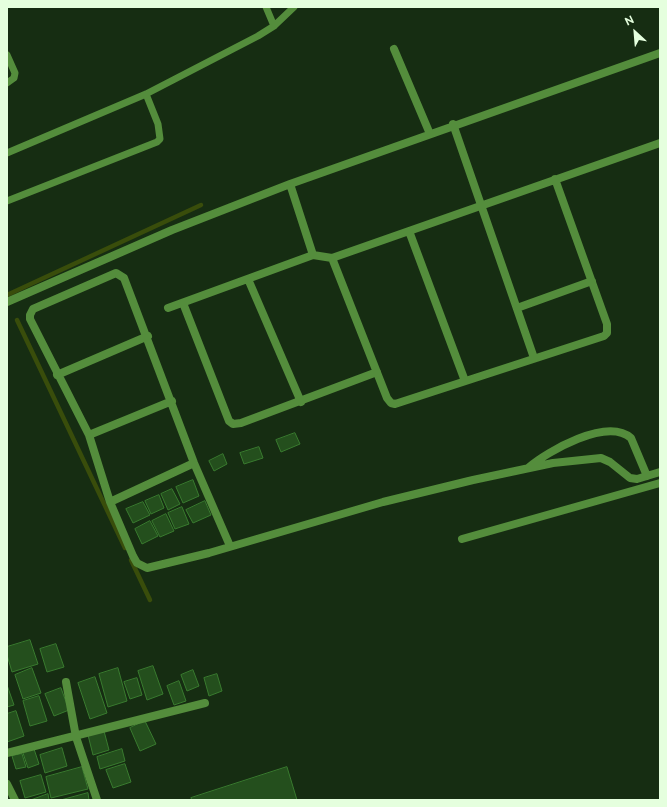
<!DOCTYPE html>
<html>
<head>
<meta charset="utf-8">
<style>
	body { margin:0 }
	#map { position:relative; width:667px; height:807px; overflow:hidden; background:#162d12; font-family:Raleway,sans-serif }
	canvas { display:block }
	.frame { position:absolute; inset:0; border:8px solid #e5ffde; pointer-events:none }
	.north { position:absolute; left:615px; top:12px; width:40px; height:40px; -webkit-text-stroke:3px #162d12; paint-order:stroke; rotate:334deg; font-size:11px; font-weight:700; line-height:16px; text-align:center; color:#e5ffde }
	.north::after { content:''; display:block; margin:auto; width:14px; height:18px; background:#e5ffde; clip-path:polygon(50% 0,100% 100%,50% 72%,0 100%) }
</style>
</head>
<body>
<div id="map">
<canvas width="667" height="807"></canvas>
<div class="frame"></div>
<div class="north">N</div>
</div>
<script>
const g = document.querySelector('canvas').getContext('2d');
g.lineJoin = 'round';
function trace(path, color, width, dash) { g.strokeStyle = color; g.lineWidth = width; g.lineCap = dash ? 'butt' : 'round'; g.setLineDash(dash || []); g.stroke(path); }
function paint(path, color) { g.fillStyle = color; g.fill(path, 'evenodd'); }
const stream = new Path2D(`
	M 7,295 L 201,205
	M 17,320 L 125,548
	M 131,560 L 150,600`);
const building = new Path2D(`
	M 295,433 L 300,444 L 281,452 L 276,440 Z
	M 259,447 L 263,458 L 244,464 L 240,453 Z
	M 223,454 L 227,464 L 214,471 L 209,461 Z
	M 193,480 L 199,496 L 183,503 L 176,487 Z
	M 172,489 L 180,504 L 168,510 L 161,494 Z
	M 159,495 L 164,508 L 151,514 L 145,501 Z
	M 205,501 L 211,515 L 193,523 L 186,510 Z
	M 143,502 L 150,515 L 133,523 L 126,509 Z
	M 182,507 L 189,524 L 175,529 L 168,513 Z
	M 166,514 L 174,531 L 160,537 L 152,521 Z
	M 150,521 L 158,536 L 142,544 L 135,529 Z
	M 30,640 L 38,664 L 12,672 L 7,655 L 7,647 Z
	M 56,644 L 64,667 L 47,672 L 40,649 Z
	M 153,666 L 163,694 L 147,700 L 138,671 Z
	M 32,668 L 41,693 L 23,699 L 15,675 Z
	M 118,668 L 127,701 L 108,707 L 99,674 Z
	M 193,670 L 199,686 L 187,691 L 181,675 Z
	M 217,674 L 222,691 L 209,696 L 204,678 Z
	M 95,677 L 107,713 L 90,719 L 78,683 Z
	M 137,678 L 142,695 L 130,699 L 124,682 Z
	M 179,681 L 186,701 L 174,705 L 167,686 Z
	M 7,685 L 14,705 L 7,707 Z
	M 61,688 L 69,710 L 54,716 L 45,694 Z
	M 39,696 L 47,721 L 30,726 L 23,701 Z
	M 16,711 L 24,736 L 7,742 L 7,714 Z
	M 145,721 L 156,744 L 140,751 L 130,728 Z
	M 104,731 L 109,750 L 93,755 L 88,735 Z
	M 62,748 L 67,766 L 45,773 L 40,755 Z
	M 34,749 L 39,764 L 28,768 L 23,753 Z
	M 122,749 L 125,761 L 100,769 L 97,757 Z
	M 22,754 L 26,767 L 16,769 L 12,756 Z
	M 125,764 L 131,782 L 113,788 L 106,770 Z
	M 82,767 L 88,789 L 51,798 L 46,777 Z
	M 287,767 L 297,800 L 192,800 L 191,798 Z
	M 41,775 L 46,792 L 25,798 L 20,781 Z
	M 88,793 L 89,800 L 61,800 Z
	M 48,794 L 49,800 L 31,800 Z`);
const lane = new Path2D(`
	M 266,7 L 274,26
	M 7,55 L 15,73 L 14,78 L 7,83
	M 7,153 L 146,94 L 258,36 L 274,26 L 294,7
	M 7,201 L 157,142 L 160,139 L 158,124 L 146,94`);
const street = new Path2D(`
	M 394,49 L 430,134
	M 453,124 L 534,358
	M 409,231 L 465,381
	M 313,255 L 332,258 L 660,143
	M 332,258 L 387,398 L 391,403 L 395,404 L 604,336 L 607,333 L 607,324 L 555,179
	M 248,279 L 301,402
	M 7,302 L 172,230 L 290,184 L 660,53
	M 183,303 L 229,421 L 233,424 L 241,423 L 377,372
	M 168,308 L 313,255 L 290,184
	M 517,308 L 592,281
	M 57,375 L 148,336
	M 89,435 L 172,401
	M 528,468 C 548,451 607,417 631,438 L 647,476
	M 110,502 L 194,463
	M 462,539 L 660,483
	M 230,546 L 194,463 L 124,278 L 116,273 L 33,309 L 30,315 L 30,319 L 89,435 L 110,502 L 133,556 L 137,563 L 147,568 L 209,553 L 383,502 L 473,480 L 553,463 L 601,458 L 610,462 L 630,478 L 637,479 L 660,472
	M 66,682 L 76,737 L 97,800
	M 7,753 L 205,703
	M 7,784 L 15,800`);
trace(stream, '#394d0b', 4.5);
paint(building, '#244f1d');
trace(building, '#397b2f', 1);
trace(lane, '#548d3c', 7);
trace(street, '#548d3c', 8);
</script>
</body>
</html>
